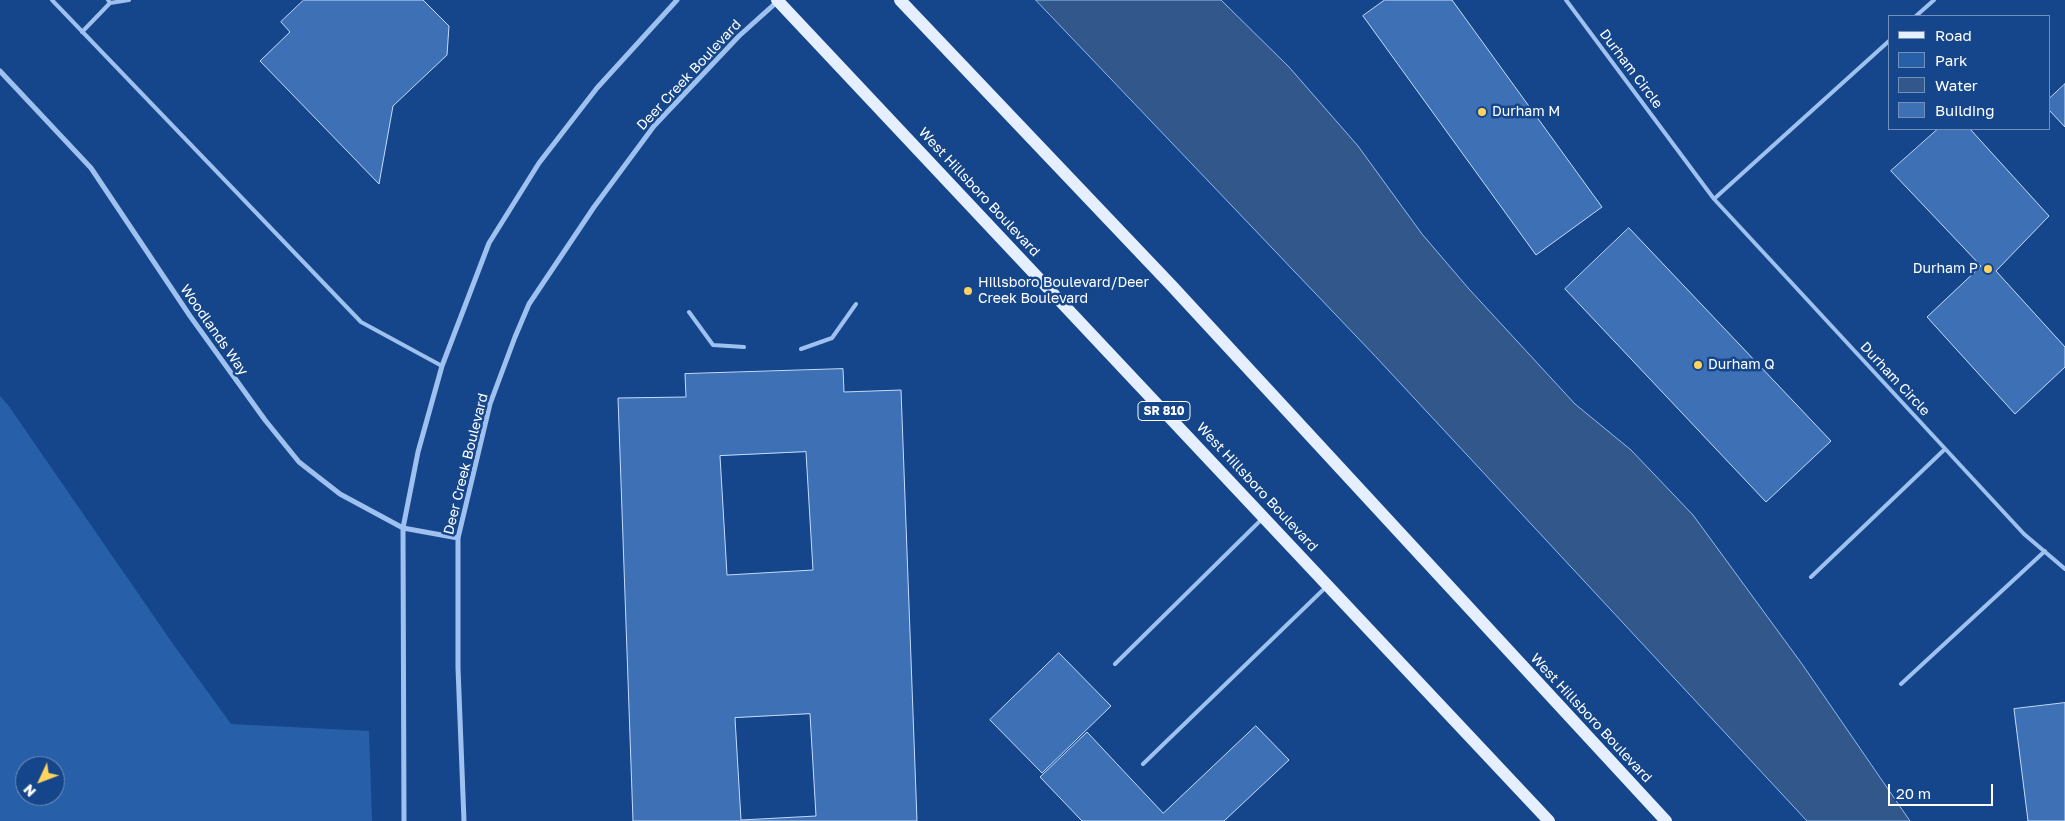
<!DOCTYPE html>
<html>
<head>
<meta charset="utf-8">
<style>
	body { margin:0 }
	#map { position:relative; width:2065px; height:821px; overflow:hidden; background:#15468b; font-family:"Golos Text",sans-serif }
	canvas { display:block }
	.legend { position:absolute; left:1888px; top:15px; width:162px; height:115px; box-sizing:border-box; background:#15468b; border:1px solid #7390b9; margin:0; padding:6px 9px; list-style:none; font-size:15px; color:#fff }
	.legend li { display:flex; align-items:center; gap:10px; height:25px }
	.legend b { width:25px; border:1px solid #7390b9 }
	.north { position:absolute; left:15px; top:756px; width:50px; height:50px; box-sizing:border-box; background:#15468b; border:1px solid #7390b9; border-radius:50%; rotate:227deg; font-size:14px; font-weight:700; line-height:20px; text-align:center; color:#fff }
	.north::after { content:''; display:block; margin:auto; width:18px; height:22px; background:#ffd35c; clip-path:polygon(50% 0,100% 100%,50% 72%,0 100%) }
	.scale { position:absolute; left:1888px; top:784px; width:105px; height:22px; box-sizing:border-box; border:2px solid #fff; border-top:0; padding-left:6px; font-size:15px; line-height:18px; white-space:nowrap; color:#fff; -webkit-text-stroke:4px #15468b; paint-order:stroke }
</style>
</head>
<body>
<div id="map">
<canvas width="2065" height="821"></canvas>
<ul class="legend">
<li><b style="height:6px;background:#e6efff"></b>Road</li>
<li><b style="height:14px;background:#2760a9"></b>Park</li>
<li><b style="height:14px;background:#32578a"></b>Water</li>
<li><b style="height:14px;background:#3d70b4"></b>Building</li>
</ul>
<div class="north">N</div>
<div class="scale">20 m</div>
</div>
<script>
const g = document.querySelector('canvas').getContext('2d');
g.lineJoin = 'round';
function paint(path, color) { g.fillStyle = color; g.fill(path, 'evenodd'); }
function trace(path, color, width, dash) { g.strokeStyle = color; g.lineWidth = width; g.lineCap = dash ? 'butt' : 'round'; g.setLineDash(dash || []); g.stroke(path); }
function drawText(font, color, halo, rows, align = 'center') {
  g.font = font + ' "Golos Text",sans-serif'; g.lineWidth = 5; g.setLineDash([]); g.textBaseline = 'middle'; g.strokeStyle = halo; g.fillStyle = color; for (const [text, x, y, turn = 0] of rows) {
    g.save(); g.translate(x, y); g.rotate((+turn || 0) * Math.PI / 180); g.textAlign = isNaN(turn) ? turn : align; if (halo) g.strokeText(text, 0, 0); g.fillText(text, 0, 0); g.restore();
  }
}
const green = new Path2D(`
	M 0,396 L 8,405 L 173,644 L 231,724 L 369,731 L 372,821 L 0,821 ZM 25,766 L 55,766 L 55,796 L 25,796 Z`);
const water = new Path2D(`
	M 1036,0 L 1221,0 L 1289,67 L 1358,146 L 1422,234 L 1469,289 L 1575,404 L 1631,450 L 1693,515 L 1802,664 L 1910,821 L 1807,821 L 1376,357 Z`);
const building = new Path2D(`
	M 304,0 L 423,0 L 449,26 L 447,55 L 393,106 L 379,184 L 260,61 L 290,32 L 281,22 Z
	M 1385,0 L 1452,0 L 1602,207 L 1536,255 L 1363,16 Z
	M 2065,84 L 2065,127 L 2049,110 L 2049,99 Z
	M 1938,129 L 1970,129 L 2049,216 L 1996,271 L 2065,347 L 2065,367 L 2015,414 L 1927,317 L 1981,266 L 1891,171 Z
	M 1629,228 L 1831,441 L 1766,502 L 1565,289 Z
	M 843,369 L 844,392 L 901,390 L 917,821 L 633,821 L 618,398 L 686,397 L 685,374 ZM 806,452 L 813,570 L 727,575 L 720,456 ZM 810,714 L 816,816 L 741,820 L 735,718 Z
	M 1059,653 L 1111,706 L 1042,773 L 990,720 Z
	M 2065,703 L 2065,821 L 2028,821 L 2014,709 Z
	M 1256,726 L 1289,760 L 1224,821 L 1082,821 L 1040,777 L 1087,732 L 1163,813 Z`);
const lane = new Path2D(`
	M 52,0 L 361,322 L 442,366
	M 1566,0 L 1714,199 L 2024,534 L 2065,569
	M 110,3 L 129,0
	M 1916,16 L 1934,0
	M 82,32 L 110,3 L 108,0
	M 1714,199 L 1889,41
	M 689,312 L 713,345 L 744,347
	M 801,349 L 832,338 L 856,304
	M 1811,577 L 1945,449
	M 1115,664 L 1263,518
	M 1901,684 L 2045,551
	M 1143,764 L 1326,587`);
const street = new Path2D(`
	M 0,71 L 91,168 L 190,316 L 265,420 L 299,462 L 340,494 L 403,528 L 458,538
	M 404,821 L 403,528 L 418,452 L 442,366 L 489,243 L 539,163 L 597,88 L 677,0
	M 464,821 L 458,668 L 458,538 L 490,404 L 515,337 L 529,304 L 594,207 L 654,126 L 739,36 L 778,1`);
const primary = new Path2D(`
	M 777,0 L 1549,821
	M 900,0 L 1171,285 L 1666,821`);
const markers = [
	[1482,112,5,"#ffd35c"],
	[1988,269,5,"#ffd35c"],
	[968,291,5,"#ffd35c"],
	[1698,365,5,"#ffd35c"]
];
const shields = [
	[1164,411,52]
];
const shieldNames = [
	["SR 810",1164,411]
];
const streetNames = [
	["Durham Circle",1631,69,53],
	["Deer Creek Boulevard",689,75,-47],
	["West Hillsboro Boulevard",979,192,47],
	["Woodlands Way",214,330,55],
	["Durham Circle",1895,379,47],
	["Deer Creek Boulevard",466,464,-76],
	["West Hillsboro Boulevard",1257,487,47],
	["West Hillsboro Boulevard",1591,718,47]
];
const poiNames = [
	["Durham M",1492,112],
	["Durham P",1978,269,"right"],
	["Hillsboro Boulevard/Deer",978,283],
	["Creek Boulevard",978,299],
	["Durham Q",1708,365]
];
paint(green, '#2760a9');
paint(water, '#32578a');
trace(water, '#90bcf2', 1);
paint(building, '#3d70b4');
trace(building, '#c4dcfb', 1);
trace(lane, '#9ec1ef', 4);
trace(street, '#9ec1ef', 5);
trace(primary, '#e6efff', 12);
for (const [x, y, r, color] of markers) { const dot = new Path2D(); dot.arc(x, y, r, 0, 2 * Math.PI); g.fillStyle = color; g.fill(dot); trace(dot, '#15468b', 2); }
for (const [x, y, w] of shields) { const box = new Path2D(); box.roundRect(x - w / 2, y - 9.5, w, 19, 4); g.fillStyle = '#15468b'; g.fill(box); trace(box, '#fff', 1); }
drawText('bold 12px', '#fff', null, shieldNames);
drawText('14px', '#fff', '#15468b', streetNames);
drawText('14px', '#fff', '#15468b', poiNames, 'left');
</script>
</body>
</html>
